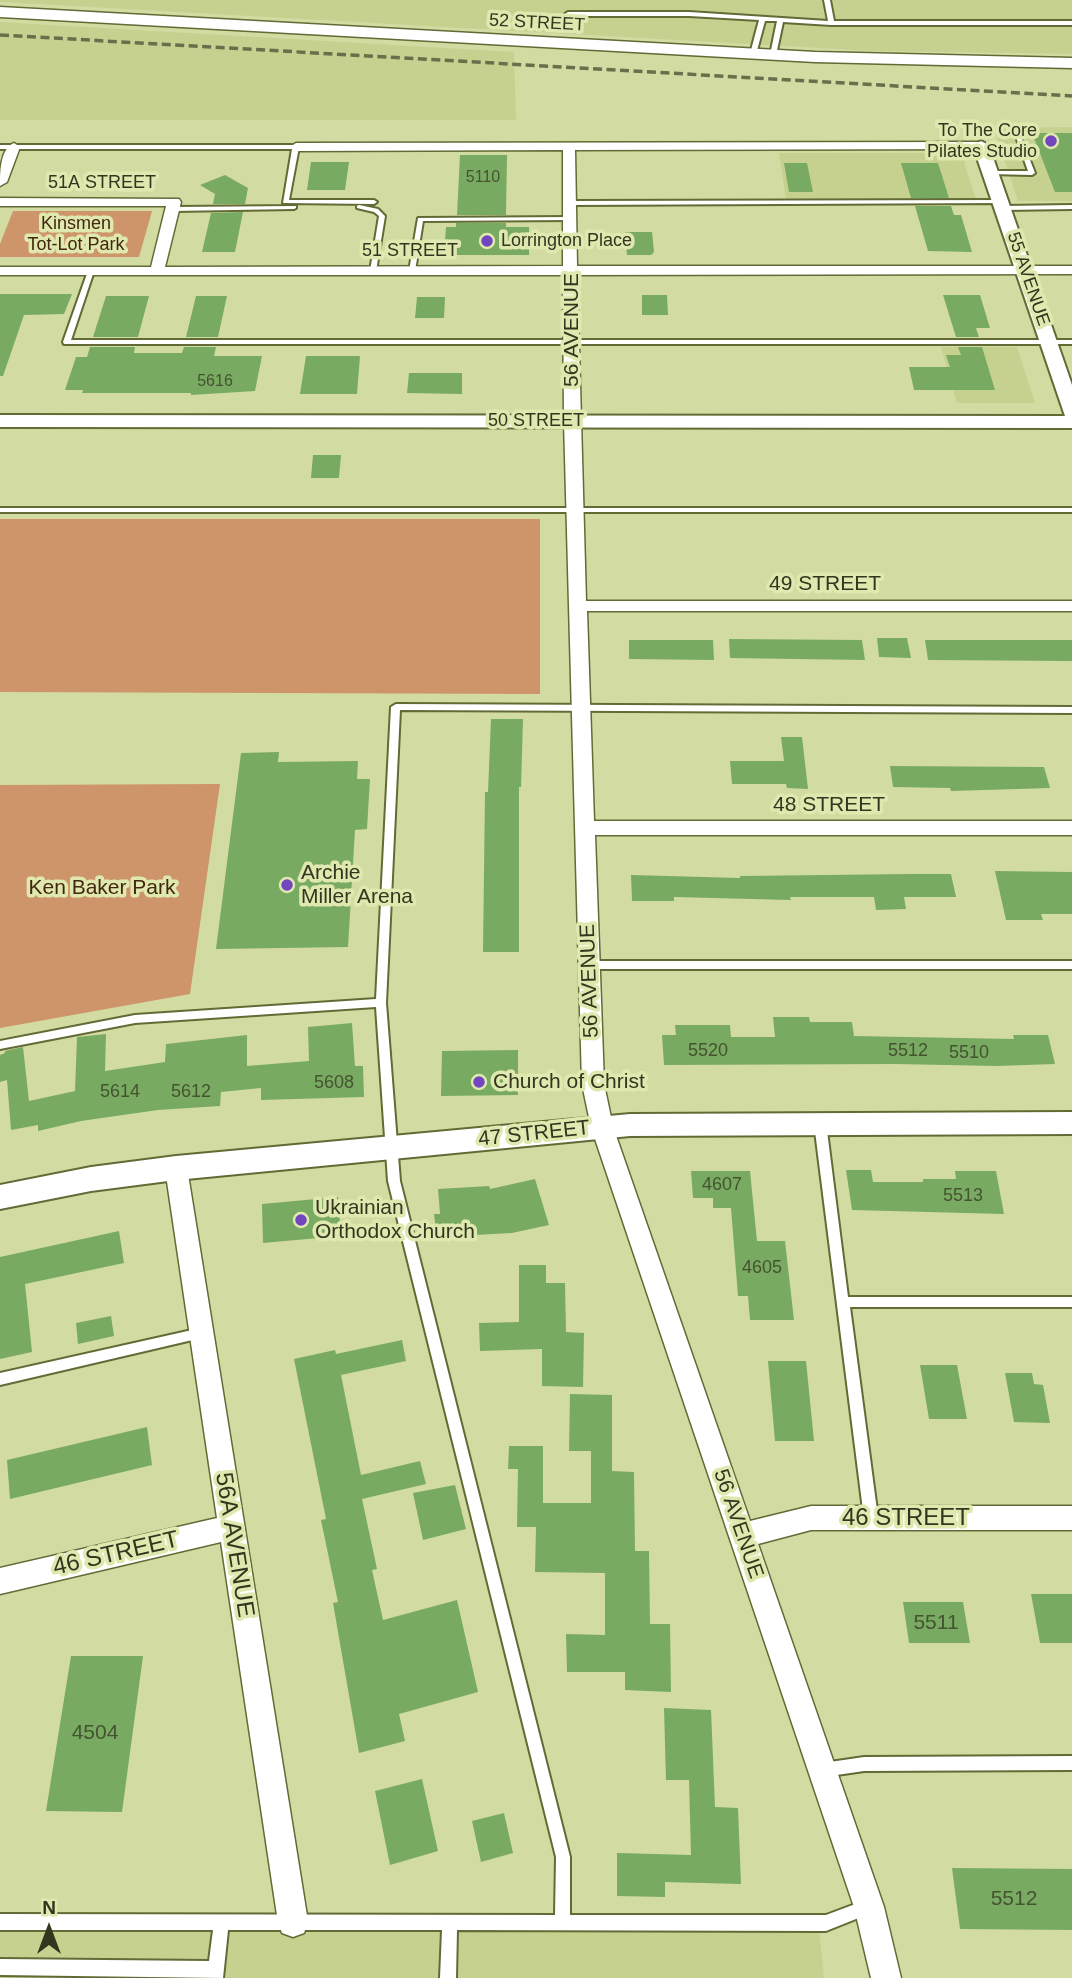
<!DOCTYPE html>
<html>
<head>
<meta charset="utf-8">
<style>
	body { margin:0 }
	#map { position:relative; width:1072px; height:1978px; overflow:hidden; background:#d2dca2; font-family:Helvetica,sans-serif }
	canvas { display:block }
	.north { position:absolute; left:14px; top:1894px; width:70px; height:70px; -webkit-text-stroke:5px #dfe9af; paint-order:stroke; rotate:0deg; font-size:19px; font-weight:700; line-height:28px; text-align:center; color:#33361f }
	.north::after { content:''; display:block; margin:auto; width:24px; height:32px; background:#33361f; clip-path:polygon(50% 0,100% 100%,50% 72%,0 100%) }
</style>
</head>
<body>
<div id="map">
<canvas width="1072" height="1978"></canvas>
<div class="north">N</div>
</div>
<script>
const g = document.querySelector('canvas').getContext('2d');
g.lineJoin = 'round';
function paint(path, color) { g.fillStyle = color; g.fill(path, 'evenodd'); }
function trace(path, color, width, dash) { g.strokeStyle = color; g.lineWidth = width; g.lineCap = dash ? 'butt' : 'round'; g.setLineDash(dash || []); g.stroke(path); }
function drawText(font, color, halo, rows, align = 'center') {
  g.font = font + ' Helvetica,sans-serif'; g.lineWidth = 7; g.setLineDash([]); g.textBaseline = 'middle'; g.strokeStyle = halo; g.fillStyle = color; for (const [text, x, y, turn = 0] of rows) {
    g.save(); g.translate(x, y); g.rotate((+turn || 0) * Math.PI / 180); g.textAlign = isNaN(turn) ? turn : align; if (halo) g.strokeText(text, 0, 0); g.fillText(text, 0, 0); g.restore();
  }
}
const built = new Path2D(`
	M 0,0 L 1072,0 L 1072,54 L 872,51 L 0,2 Z
	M 0,22 L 514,52 L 516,120 L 0,120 Z
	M 1072,127 L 1072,201 L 1018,201 L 994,128 Z
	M 779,153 L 961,153 L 976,199 L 786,199 Z
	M 941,347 L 1017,347 L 1035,403 L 957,403 Z
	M 819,1929 L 824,1978 L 0,1978 L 0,1930 Z`);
const green = new Path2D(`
	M 13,211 L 152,211 L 139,257 L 0,257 L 0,244 Z
	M 0,519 L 540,519 L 540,694 L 0,692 Z
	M 220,784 L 190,994 L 0,1028 L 0,785 Z`);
const building = new Path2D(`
	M 1032,133 L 1072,133 L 1072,192 L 1055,192 Z
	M 460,155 L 507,155 L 506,215 L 457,215 Z
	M 311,162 L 349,162 L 345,190 L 307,190 Z
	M 784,163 L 807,163 L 813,192 L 789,192 Z
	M 901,163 L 938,163 L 949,198 L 911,198 Z
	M 225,175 L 248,188 L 245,204 L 213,204 L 215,194 L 200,185 Z
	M 915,206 L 951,206 L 954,215 L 961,215 L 972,252 L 928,251 Z
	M 243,212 L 235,252 L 202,252 L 211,213 Z
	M 456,223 L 506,223 L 506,227 L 529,227 L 529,255 L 444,255 L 446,227 L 456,227 Z
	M 625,232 L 652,232 L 654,252 L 651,255 L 627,255 Z
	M 0,294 L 72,294 L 64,314 L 24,315 L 3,376 L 0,376 Z
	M 642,295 L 667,295 L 668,315 L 642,315 Z
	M 943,295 L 980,295 L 990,328 L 976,328 L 979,337 L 956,337 Z
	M 106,296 L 149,296 L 138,337 L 93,337 Z
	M 196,296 L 227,296 L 218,337 L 186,337 Z
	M 417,297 L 445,297 L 444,318 L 415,318 Z
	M 90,347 L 135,347 L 134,353 L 182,353 L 184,347 L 216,347 L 214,356 L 262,356 L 255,391 L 191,395 L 191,393 L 82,393 L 83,390 L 65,390 L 76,357 L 87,357 Z
	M 958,347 L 982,347 L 995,390 L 914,390 L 909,367 L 950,367 L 946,355 L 961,355 Z
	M 306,356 L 360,356 L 357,394 L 300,394 Z
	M 409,373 L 462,373 L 462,394 L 407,393 Z
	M 313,455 L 341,455 L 339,478 L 311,478 Z
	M 877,638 L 907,638 L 911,658 L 879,657 Z
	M 729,639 L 862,640 L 865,660 L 730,658 Z
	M 629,640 L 713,640 L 714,660 L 629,659 Z
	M 925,640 L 1072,640 L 1072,661 L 928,660 Z
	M 491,719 L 523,719 L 521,787 L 519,787 L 519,952 L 483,952 L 485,792 L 488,792 Z
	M 781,737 L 802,737 L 808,789 L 787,788 L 786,784 L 732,784 L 730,761 L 784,761 Z
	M 279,752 L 278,762 L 358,761 L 357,779 L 370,779 L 367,829 L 355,830 L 348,947 L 216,949 L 241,753 Z
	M 890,766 L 1044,767 L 1050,788 L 951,791 L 950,788 L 893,787 Z
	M 995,871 L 1072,872 L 1072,914 L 1041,914 L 1043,920 L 1006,920 Z
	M 910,874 L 951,874 L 956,897 L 904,897 L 906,909 L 876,910 L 874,897 L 790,897 L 791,900 L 674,897 L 674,901 L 632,901 L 631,875 L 740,878 L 740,876 Z
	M 773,1017 L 809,1017 L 810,1022 L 852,1022 L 854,1036 L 1014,1039 L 1013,1035 L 1048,1035 L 1055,1064 L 997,1066 L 894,1064 L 664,1065 L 662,1035 L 676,1035 L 675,1025 L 730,1025 L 731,1037 L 775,1037 Z
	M 352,1023 L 355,1066 L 363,1066 L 364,1097 L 261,1100 L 261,1088 L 221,1092 L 220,1106 L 158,1110 L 81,1121 L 38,1131 L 38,1125 L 11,1130 L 7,1080 L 0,1082 L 0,1055 L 5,1053 L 5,1051 L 23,1047 L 29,1101 L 75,1091 L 77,1037 L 106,1034 L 105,1071 L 165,1062 L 166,1044 L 247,1035 L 247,1066 L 309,1061 L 308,1027 Z
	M 518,1050 L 518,1095 L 441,1096 L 442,1051 Z
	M 846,1170 L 871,1170 L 873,1182 L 923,1182 L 923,1179 L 956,1179 L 955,1171 L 996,1171 L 1004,1214 L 852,1210 Z
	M 691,1171 L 750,1171 L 757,1241 L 785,1241 L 794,1320 L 750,1320 L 748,1296 L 738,1296 L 731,1208 L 713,1208 L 713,1198 L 693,1198 Z
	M 535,1179 L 549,1225 L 512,1233 L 437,1237 L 434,1214 L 440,1214 L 438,1189 L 489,1186 L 490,1189 Z
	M 338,1197 L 341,1236 L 263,1243 L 262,1204 Z
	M 119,1231 L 124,1263 L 25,1284 L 32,1352 L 0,1359 L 0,1257 Z
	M 519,1265 L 546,1265 L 546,1283 L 565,1283 L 566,1332 L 584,1333 L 583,1387 L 542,1386 L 542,1349 L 480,1351 L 479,1323 L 519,1322 Z
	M 111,1316 L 114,1336 L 78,1344 L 76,1323 Z
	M 402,1340 L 406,1361 L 341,1375 L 361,1475 L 420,1461 L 426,1484 L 362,1499 L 377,1569 L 372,1570 L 383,1620 L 457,1600 L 478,1692 L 399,1714 L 405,1741 L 359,1753 L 333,1603 L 338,1602 L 321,1520 L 326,1519 L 294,1359 L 335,1350 L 336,1354 Z
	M 768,1361 L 806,1361 L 814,1441 L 775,1441 Z
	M 920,1365 L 957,1365 L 967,1419 L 929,1419 Z
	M 1005,1373 L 1032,1373 L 1034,1384 L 1043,1385 L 1050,1423 L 1014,1422 Z
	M 570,1394 L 612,1395 L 612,1471 L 634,1472 L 635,1551 L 649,1551 L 650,1624 L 670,1624 L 671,1692 L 625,1690 L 625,1672 L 567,1672 L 566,1634 L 605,1635 L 605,1573 L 535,1572 L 536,1527 L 517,1527 L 518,1469 L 508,1469 L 509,1446 L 543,1446 L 543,1503 L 591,1503 L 591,1451 L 569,1451 Z
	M 147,1427 L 152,1465 L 10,1499 L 7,1460 Z
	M 455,1485 L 466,1529 L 423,1540 L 413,1493 Z
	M 1031,1594 L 1072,1594 L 1072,1643 L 1040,1643 Z
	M 903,1602 L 963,1602 L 970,1643 L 909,1643 Z
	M 71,1656 L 143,1656 L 122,1812 L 46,1811 Z
	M 664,1708 L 711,1710 L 715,1807 L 738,1808 L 741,1884 L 665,1882 L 665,1897 L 617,1896 L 617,1853 L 691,1855 L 689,1780 L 666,1780 Z
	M 422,1779 L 438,1851 L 390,1865 L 375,1791 Z
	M 504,1813 L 513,1853 L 481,1862 L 472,1821 Z
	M 952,1868 L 1072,1869 L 1072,1930 L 960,1929 Z`);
const service = new Path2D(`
	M 824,0 L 830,0 L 834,21 L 1072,21 L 1072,25 L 831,25 L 783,22 L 776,55 L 773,57 L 770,55 L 777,21 L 765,21 L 756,54 L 753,56 L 750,54 L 759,20 L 689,16 L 568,16 L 565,14 L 568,12 L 689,12 L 828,21 Z
	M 1014,131 L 1019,132 L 1035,173 L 1032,175 L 989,174 L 989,172 L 991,171 L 1028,171 Z
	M 0,145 L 296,145 L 299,147 L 289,200 L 374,200 L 377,202 L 374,204 L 283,203 L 292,149 L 0,149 Z
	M 1003,200 L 1004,201 L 1001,203 L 570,205 L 567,203 L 570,201 Z
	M 359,205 L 378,209 L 385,216 L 376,271 L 373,273 L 370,271 L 379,216 L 374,212 L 357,208 L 357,206 Z
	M 1072,205 L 1072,209 L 1003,210 L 1000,208 L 1003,206 Z
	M 296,206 L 296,208 L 294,209 L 174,211 L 171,209 L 174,207 Z
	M 571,217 L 573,218 L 573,220 L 423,221 L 415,271 L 412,273 L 409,271 L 418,218 Z
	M 91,269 L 94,271 L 71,340 L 1072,340 L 1072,344 L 64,344 L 63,342 L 88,271 Z
	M 0,508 L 1072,508 L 1072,512 L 0,512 Z
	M 396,704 L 1072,707 L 1072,713 L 400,710 L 386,1003 L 400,1181 L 570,1857 L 570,1915 L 826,1915 L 866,1900 L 871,1903 L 874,1908 L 871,1913 L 826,1931 L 457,1930 L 456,1978 L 440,1978 L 442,1930 L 228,1930 L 223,1978 L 0,1975 L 0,1959 L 209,1961 L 213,1930 L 0,1930 L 0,1914 L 555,1915 L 556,1857 L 388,1181 L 376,1007 L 135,1023 L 0,1049 L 0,1041 L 135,1015 L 376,999 L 391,707 Z
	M 589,961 L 1072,961 L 1072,969 L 589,969 L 584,965 Z
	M 820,1119 L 824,1120 L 826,1123 L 848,1297 L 1072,1297 L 1072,1307 L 850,1307 L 878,1518 L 876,1522 L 871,1524 L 866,1522 L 864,1518 L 814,1123 L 816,1120 Z
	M 201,1328 L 205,1329 L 207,1333 L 205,1337 L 201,1338 L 0,1385 L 0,1373 Z
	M 1072,1756 L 1072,1770 L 864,1771 L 823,1777 L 818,1775 L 816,1770 L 818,1765 L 823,1763 L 864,1757 Z`);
const minor = new Path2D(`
	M 981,142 L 985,143 L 985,149 L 575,150 L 577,266 L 1072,266 L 1072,274 L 577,275 L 586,601 L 1072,601 L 1072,611 L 587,611 L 594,821 L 1072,821 L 1072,835 L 595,835 L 604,1084 L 613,1127 L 750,1521 L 811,1506 L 1072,1506 L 1072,1530 L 811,1530 L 758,1544 L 884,1907 L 901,1978 L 871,1978 L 854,1907 L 591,1127 L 582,1084 L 564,421 L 563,275 L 0,275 L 0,267 L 151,267 L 166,206 L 0,206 L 0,198 L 179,199 L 181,202 L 165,267 L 563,266 L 563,150 L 296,151 L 290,147 L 296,143 Z
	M 14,143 L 20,147 L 7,182 L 0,186 C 0,172 0,149 14,143 Z
	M 176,1159 L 184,1161 L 187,1168 L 308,1922 L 304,1933 L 293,1937 L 282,1933 L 278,1922 L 221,1542 L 0,1594 L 0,1568 L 217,1518 L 165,1168 L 168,1161 Z`);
const tertiary = new Path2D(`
	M 981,141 L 989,146 L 1072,385 L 1072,428 L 0,427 L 0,415 L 1065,416 L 973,146 Z
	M 1072,1112 L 1072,1134 L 630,1136 L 176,1180 L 91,1191 L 0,1209 L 0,1185 L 91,1167 L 176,1156 L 630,1114 Z`);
const secondary = new Path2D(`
	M 0,7 L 815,52 L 1072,58 L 1072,68 L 815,62 L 0,17 Z`);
const rail = new Path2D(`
	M 0,35 L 1072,96`);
const markers = [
	[1051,141,7,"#7246be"],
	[487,241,7,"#7246be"],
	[287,885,7,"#7246be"],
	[479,1082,7,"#7246be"],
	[301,1220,7,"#7246be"]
];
const farNumbernames = [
	["5110",483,178],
	["5616",215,382]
];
const farStreetnames = [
	["52 STREET",537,23,3],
	["51A STREET",102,183],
	["51 STREET",410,251],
	["55 AVENUE",1028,279,71],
	["50 STREET",536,421]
];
const farPoinames = [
	["To The Core",1037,131],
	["Pilates Studio",1037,152],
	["Lorrington Place",501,241,"left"]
];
const farParknames = [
	["Kinsmen",76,224],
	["Tot-Lot Park",76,245]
];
const numberNames = [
	["5520",708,1051],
	["5512",908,1051],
	["5510",969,1053],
	["5608",334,1083],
	["5614",120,1092],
	["5612",191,1092],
	["4607",722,1185],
	["5513",963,1196],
	["4605",762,1268]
];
const streetNames = [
	["56 AVENUE",572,330,-90],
	["49 STREET",825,584],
	["48 STREET",829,805],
	["56 AVENUE",590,981,-92],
	["47 STREET",534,1134,-6],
	["56 AVENUE",738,1524,71]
];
const poiNames = [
	["Archie",301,873],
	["Miller Arena",301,897],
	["Church of Christ",493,1082],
	["Ukrainian",315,1208],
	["Orthodox Church",315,1232]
];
const parkNames = [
	["Ken Baker Park",102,888]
];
const nearNumbernames = [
	["5511",936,1623],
	["4504",95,1733],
	["5512",1014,1899]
];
const nearStreetnames = [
	["46 STREET",906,1518],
	["56A AVENUE",234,1545,81],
	["46 STREET",116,1554,-13]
];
paint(built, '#c6d190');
paint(green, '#ce946a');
paint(building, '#79aa62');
trace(service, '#626a35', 4);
trace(minor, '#626a35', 3);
trace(tertiary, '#626a35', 4);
trace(secondary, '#626a35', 3);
paint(service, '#fff');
paint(minor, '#fff');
paint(tertiary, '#fff');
paint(secondary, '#fff');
trace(rail, '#696e4b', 3.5, [9, 4.5]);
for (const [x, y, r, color] of markers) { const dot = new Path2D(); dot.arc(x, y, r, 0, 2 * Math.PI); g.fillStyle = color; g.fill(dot); trace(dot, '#dfe9af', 2.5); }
drawText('16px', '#445330', null, farNumbernames);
drawText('18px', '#33361f', '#dfe9af', farStreetnames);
drawText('18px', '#33361f', '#dfe9af', farPoinames, 'right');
drawText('18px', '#44260e', '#dfe9af', farParknames);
drawText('18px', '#445330', null, numberNames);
drawText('21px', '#33361f', '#dfe9af', streetNames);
drawText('21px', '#33361f', '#dfe9af', poiNames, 'left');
drawText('21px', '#44260e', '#dfe9af', parkNames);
drawText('21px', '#445330', null, nearNumbernames);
drawText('24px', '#33361f', '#dfe9af', nearStreetnames);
</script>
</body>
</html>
